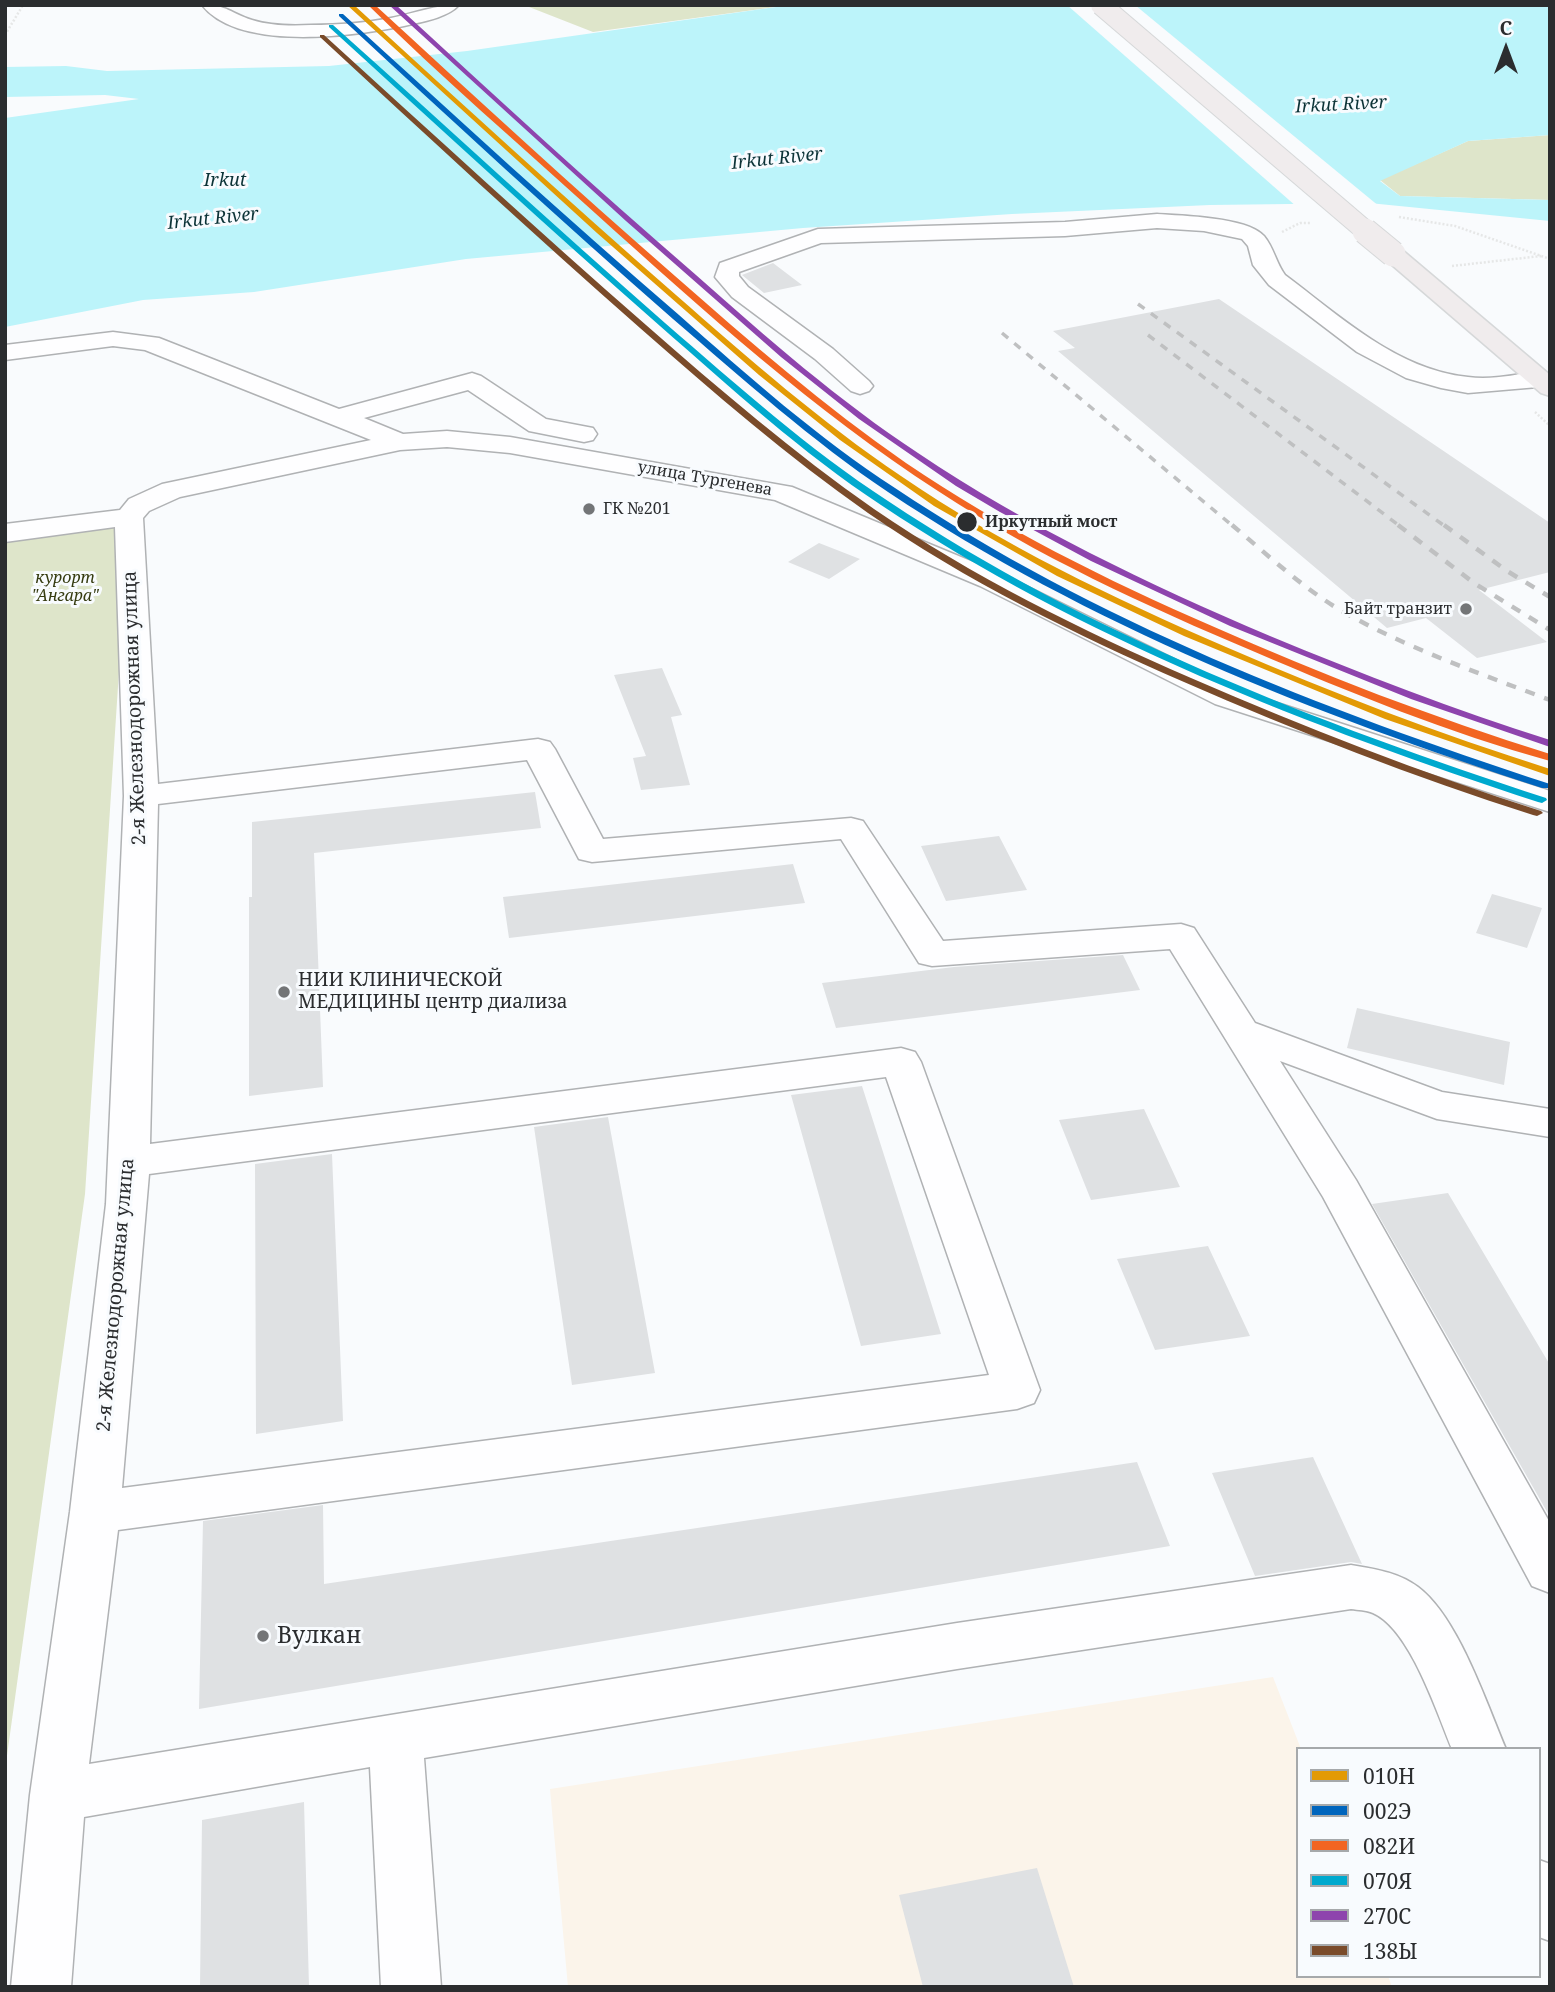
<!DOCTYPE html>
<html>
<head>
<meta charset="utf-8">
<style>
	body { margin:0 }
	#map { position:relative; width:1555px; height:1992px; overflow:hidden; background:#f9fbfd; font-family:"Noto Serif",serif }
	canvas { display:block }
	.frame { position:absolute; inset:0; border:7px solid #2b2d2f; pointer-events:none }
	.legend { position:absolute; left:1296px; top:1747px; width:245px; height:231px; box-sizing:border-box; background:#f8fbfe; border:2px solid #a6a9ab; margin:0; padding:9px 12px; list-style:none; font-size:21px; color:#2b2d2f }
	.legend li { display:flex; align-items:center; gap:14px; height:35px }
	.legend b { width:35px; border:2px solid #a6a9ab }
	.north { position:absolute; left:1471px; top:14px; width:70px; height:70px; -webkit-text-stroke:5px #f8fbfe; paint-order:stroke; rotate:0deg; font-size:19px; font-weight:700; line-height:28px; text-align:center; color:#2b2d2f }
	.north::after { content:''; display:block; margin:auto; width:24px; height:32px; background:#2b2d2f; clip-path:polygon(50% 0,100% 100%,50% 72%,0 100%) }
</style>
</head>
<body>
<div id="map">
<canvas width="1555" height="1992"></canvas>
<div class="frame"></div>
<ul class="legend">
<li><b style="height:9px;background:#e39a05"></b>010Н</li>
<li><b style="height:9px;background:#0065bd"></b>002Э</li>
<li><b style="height:9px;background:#f26522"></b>082И</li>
<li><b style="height:9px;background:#00a9ce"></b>070Я</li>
<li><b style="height:9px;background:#8e44ad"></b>270С</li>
<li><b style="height:9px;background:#7a4b2a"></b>138Ы</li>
</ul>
<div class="north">С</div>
</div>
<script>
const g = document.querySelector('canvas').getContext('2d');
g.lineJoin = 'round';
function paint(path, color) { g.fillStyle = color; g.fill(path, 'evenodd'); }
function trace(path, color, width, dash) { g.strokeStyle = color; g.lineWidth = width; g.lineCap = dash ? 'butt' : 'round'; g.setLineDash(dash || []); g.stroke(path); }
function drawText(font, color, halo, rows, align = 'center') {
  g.font = font + ' "Noto Serif",serif'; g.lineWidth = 6; g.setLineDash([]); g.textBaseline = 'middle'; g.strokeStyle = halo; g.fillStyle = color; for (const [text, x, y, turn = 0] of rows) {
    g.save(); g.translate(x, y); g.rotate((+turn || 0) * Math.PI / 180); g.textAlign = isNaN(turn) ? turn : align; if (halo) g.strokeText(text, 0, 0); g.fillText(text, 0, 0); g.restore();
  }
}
const education = new Path2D(`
	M 1273,1677 L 1301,1749 L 1298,1749 L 1298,1976 L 1388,1976 L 1392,1987 L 568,1987 L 550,1789 Z`);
const green = new Path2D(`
	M 524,5 L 790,5 L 593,32 Z
	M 1550,135 L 1550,200 L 1400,196 L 1380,180 L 1468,141 Z
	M 129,517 L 85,1194 L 5,1770 L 5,535 Z`);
const water = new Path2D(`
	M 790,5 L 1550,5 L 1550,135 L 1468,141 L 1380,181 L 1400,196 L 1550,200 L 1550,221 L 1369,203 L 1210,205 L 1012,214 L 803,228 L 466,259 L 254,292 L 143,300 L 5,327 L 5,118 L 139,99 L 105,95 L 5,97 L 5,67 L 66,66 L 107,71 L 329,66 L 467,51 Z`);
const pier = new Path2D(`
	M 1067,5 L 1135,5 L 1380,207 L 1297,207 Z`);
const building = new Path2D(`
	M 773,263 L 802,285 L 764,293 L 742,275 Z
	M 1219,299 L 1550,523 L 1550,572 L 1479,590 L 1547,642 L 1477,658 L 1426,618 L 1387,628 L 1058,351 L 1075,348 L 1053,331 Z
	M 819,543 L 860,559 L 829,579 L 788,562 Z
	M 662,668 L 682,715 L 671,717 L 690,785 L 641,790 L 633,758 L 646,756 L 614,675 Z
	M 535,792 L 541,828 L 314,853 L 323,1087 L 249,1096 L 249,897 L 252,897 L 252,822 Z
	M 999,836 L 1027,890 L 946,901 L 921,846 Z
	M 793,864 L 805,903 L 509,938 L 503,897 Z
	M 1492,894 L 1542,908 L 1527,948 L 1476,933 Z
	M 1123,955 L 1140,990 L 836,1028 L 822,983 L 954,967 Z
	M 1357,1008 L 1510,1042 L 1504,1085 L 1347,1048 Z
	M 862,1086 L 941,1334 L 861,1346 L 791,1095 Z
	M 1144,1109 L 1180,1187 L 1091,1200 L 1059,1120 Z
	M 608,1117 L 655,1373 L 572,1385 L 534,1127 Z
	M 332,1154 L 343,1421 L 256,1434 L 255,1164 Z
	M 1448,1193 L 1550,1365 L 1550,1517 L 1372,1204 Z
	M 1208,1246 L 1250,1336 L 1155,1350 L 1117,1259 Z
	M 1313,1457 L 1362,1564 L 1351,1562 L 1255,1576 L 1212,1473 Z
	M 1137,1462 L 1170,1546 L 199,1709 L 203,1521 L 323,1505 L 324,1584 Z
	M 304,1802 L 309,1987 L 200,1987 L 202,1820 Z
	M 1037,1868 L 1074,1987 L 923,1987 L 899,1895 Z`);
const path = new Path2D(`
	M 5,35 L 23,5
	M 1399,217 L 1455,226 L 1550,259
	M 1282,232 L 1300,223 L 1310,223
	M 1452,266 L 1541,256
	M 1535,412 L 1550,426`);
const minor = new Path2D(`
	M 202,5 C 228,5 230,13 252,20 C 271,26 292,26 311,25 C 338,25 365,23 391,18 C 415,13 435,5 459,5 C 447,18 421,22 404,26 C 353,36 239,52 202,5 Z
	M 1157,214 C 1183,216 1247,217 1264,236 C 1274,248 1276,263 1285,275 C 1340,316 1397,370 1468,377 C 1491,380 1515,375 1538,371 L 1547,374 L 1550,381 L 1547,384 L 1538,387 L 1468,393 L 1441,388 L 1406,378 L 1357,352 L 1269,285 L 1253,265 L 1248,246 L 1242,239 L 1204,231 L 1157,228 L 1065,236 L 821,243 L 739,272 L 739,276 L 748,287 L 833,349 L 869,381 L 873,386 L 869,391 L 860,394 L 851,391 L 815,359 L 732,297 L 715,277 L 720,263 L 818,229 L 1065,222 Z
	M 113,332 L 159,338 L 339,409 L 472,373 L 481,376 L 546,419 L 593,428 L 597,434 L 593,440 L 584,442 L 529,431 L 468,390 L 364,418 L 403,434 L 447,431 L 510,437 L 792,487 L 1002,574 L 1237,690 L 1550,791 L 1550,812 L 1215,704 L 980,586 L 775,500 L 510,453 L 447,447 L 400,450 L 180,497 L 149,511 L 143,518 L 158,784 L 538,739 L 550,742 L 555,749 L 603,839 L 851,818 L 863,821 L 943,941 L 1181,924 L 1194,928 L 1255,1023 L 1442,1092 L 1550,1109 L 1550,1137 L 1437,1119 L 1280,1061 L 1356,1180 L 1550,1523 L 1550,1593 L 1532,1586 L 1323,1197 L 1170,949 L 932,966 L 919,963 L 841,839 L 592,862 L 579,859 L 527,760 L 158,804 L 150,1144 L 901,1048 L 915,1052 L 921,1062 L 1040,1390 L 1034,1403 L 1017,1409 L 118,1530 L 89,1764 L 957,1623 L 1351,1565 C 1374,1569 1398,1572 1418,1587 C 1458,1617 1486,1702 1506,1749 L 1452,1749 C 1437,1713 1410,1629 1373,1613 C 1366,1610 1358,1610 1351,1609 L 957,1669 L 424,1758 L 441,1987 L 381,1987 L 370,1767 L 84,1817 L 71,1987 L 11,1987 L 30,1795 L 70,1512 L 106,1204 L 124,796 L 115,527 L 5,542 L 5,524 L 120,510 L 129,499 L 162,484 L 371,440 L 145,350 L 113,346 L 5,360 L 5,345 ZM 886,1077 L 989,1375 L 122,1488 L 149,1174 Z
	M 1539,1860 L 1550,1864 L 1550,1941 L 1539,1937 Z`);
const major = new Path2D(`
	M 1393,247 L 1401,249 L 1550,375 L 1550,396 L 1541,393 L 1385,259 L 1382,254 L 1385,249 Z`);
const railFar1 = new Path2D(`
	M 1138,304 L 1446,527
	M 1002,333 L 1234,527
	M 1148,335 L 1401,527`);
const rail = new Path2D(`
	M 1232,525 C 1269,556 1306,591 1347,614 C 1412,650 1481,674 1550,700
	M 1398,525 L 1474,583 L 1550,630
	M 1444,525 L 1507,571 L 1550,597`);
const majorBridgeFar1 = new Path2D(`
	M 1101,5 L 1367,232`);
const majorBridge = new Path2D(`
	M 1365,231 L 1393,254`);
const rail1 = new Path2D(`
	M 347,5 L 354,5 C 460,102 567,200 676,295 C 748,358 821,422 901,476 C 1002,545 1113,598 1226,647 C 1332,693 1440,734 1550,769 L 1550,776 L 1385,719 L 1184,636 L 1057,576 L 934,506 L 840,440 L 759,375 L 597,233 Z`);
const rail2 = new Path2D(`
	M 339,14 L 343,14 C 454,115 565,217 679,315 C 748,376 818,438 895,488 C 1096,622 1321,709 1550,784 L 1550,788 L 1542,788 C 1314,714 1089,626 888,492 C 812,441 743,379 673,319 C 560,220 449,118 339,16 Z`);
const rail3 = new Path2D(`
	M 368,5 L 375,5 C 474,96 573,187 675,276 C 749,341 824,406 906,463 C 1002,528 1106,580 1212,626 C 1322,675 1435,718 1550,754 L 1550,761 C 1449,733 1351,693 1255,652 C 1146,606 1037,556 938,491 C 814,411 704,311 595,213 C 519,144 441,77 368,5 Z`);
const rail4 = new Path2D(`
	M 329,25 L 333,25 C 444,124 553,225 665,323 C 737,385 808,449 888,501 C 1089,635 1317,723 1546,798 L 1547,800 L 1542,803 L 1538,802 C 1310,727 1082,639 881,505 C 802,453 731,388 660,326 C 548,228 439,127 329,27 Z`);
const rail5 = new Path2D(`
	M 389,5 L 396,5 C 495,96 594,187 696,275 C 767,338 839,401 918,453 C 1028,527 1148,584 1270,636 C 1362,674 1455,710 1550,740 L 1550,747 L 1411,699 L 1230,626 L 1091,561 L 1000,512 L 956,486 L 859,419 L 781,357 L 626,221 Z`);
const rail6 = new Path2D(`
	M 320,35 L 324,35 C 431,132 537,230 646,325 C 719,389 794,453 874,509 C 973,577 1081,630 1191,678 C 1306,728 1422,773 1541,811 L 1543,813 L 1537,816 L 1533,815 C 1414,777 1298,732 1184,682 C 1074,634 966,581 868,513 C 788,457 713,392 640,328 C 532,233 426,135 320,37 Z`);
const markers = [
	[589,509,7,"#737577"],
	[967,522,11,"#2b2d2f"],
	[1466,609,7,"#737577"],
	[284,992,7,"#737577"],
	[263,1636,7,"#737577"]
];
const farStreetnames = [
	["улица Тургенева",705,479,10]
];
const farPoinames = [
	["ГК №201",603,509],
	["Байт транзит",1452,609,"right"]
];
const farStopnames = [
	["Иркутный мост",985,522]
];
const farParknames = [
	["курорт",65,578],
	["\"Ангара\"",65,596]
];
const farWaternames = [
	["Irkut River",1341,105,-3],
	["Irkut River",777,159,-6],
	["Irkut",225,181],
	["Irkut River",213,219,-6]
];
const streetNames = [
	["2-я Железнодорожная улица",135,708,-92],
	["2-я Железнодорожная улица",116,1295,-85]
];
const poiNames = [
	["НИИ КЛИНИЧЕСКОЙ",298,981],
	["МЕДИЦИНЫ центр диализа",298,1003]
];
const nearPoinames = [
	["Вулкан",277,1636]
];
paint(education, '#fbf4ea');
paint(green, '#dee5ca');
paint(water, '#bcf4fa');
paint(pier, '#f9fbfd');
paint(building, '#dfe1e3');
trace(minor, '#b0b2b4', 3);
trace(major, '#d6d8d9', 3);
trace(path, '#e6e7e7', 2.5, [2, 2]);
paint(minor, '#fefeff');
paint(major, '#f0eced');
trace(railFar1, '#bfc0c1', 3.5, [8, 8]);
trace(rail, '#bfc0c1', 4.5, [10, 10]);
trace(majorBridgeFar1, '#d6d8d9', 22, []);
trace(majorBridge, '#d6d8d9', 27, []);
trace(majorBridgeFar1, '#f0eced', 20);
trace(majorBridge, '#f0eced', 25);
paint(rail1, '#e39a05');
paint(rail2, '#0065bd');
paint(rail3, '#f26522');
paint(rail4, '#00a9ce');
paint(rail5, '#8e44ad');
paint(rail6, '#7a4b2a');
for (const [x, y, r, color] of markers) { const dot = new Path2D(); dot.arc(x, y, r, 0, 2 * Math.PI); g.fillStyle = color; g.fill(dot); trace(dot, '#f8fbfe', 2.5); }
drawText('16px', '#2b2d2f', '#f8fbfe', farStreetnames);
drawText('16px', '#2b2d2f', '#f8fbfe', farPoinames, 'left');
drawText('bold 16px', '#2b2d2f', '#f8fbfe', farStopnames, 'left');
drawText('italic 16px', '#353b10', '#f8fbfe', farParknames);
drawText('italic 18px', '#0c3337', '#f8fbfe', farWaternames);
drawText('19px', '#2b2d2f', '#f8fbfe', streetNames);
drawText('19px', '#2b2d2f', '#f8fbfe', poiNames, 'left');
drawText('23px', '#2b2d2f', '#f8fbfe', nearPoinames, 'left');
</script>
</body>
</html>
